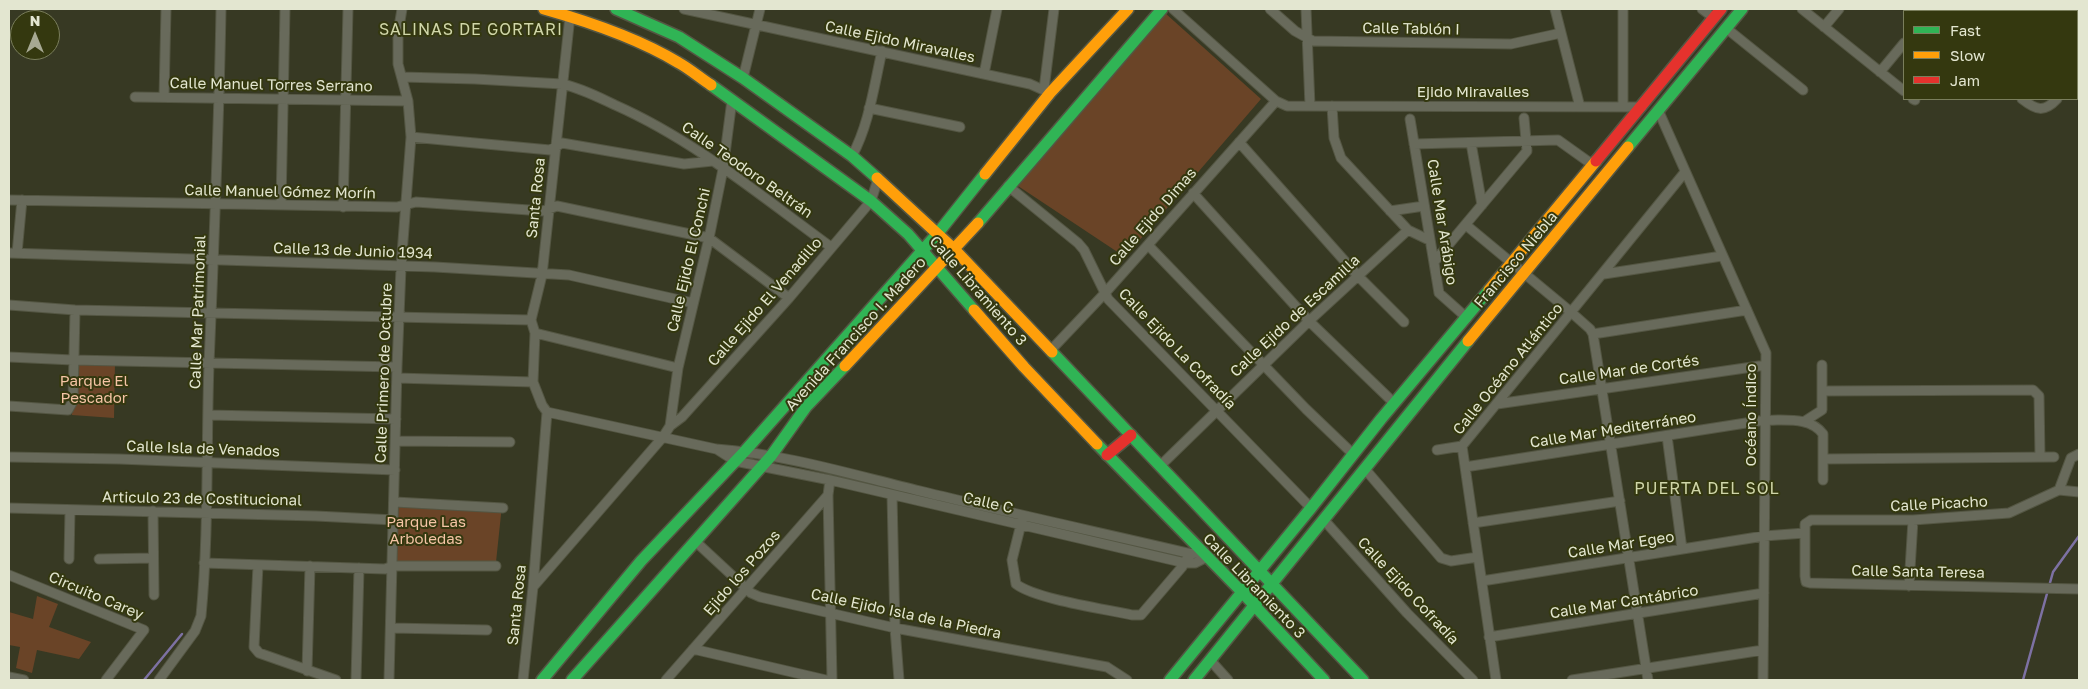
<!DOCTYPE html>
<html>
<head>
<meta charset="utf-8">
<style>
	body { margin:0 }
	#map { position:relative; width:2088px; height:689px; overflow:hidden; background:#373923; font-family:"Golos Text",sans-serif }
	canvas { display:block }
	.frame { position:absolute; inset:0; border:10px solid #e3e6d0; pointer-events:none }
	.legend { position:absolute; left:1903px; top:10px; width:175px; height:90px; box-sizing:border-box; background:#34380f; border:1px solid #7a7e5c; margin:0; padding:6px 9px; list-style:none; font-size:15px; color:#e3e6d0 }
	.legend li { display:flex; align-items:center; gap:10px; height:25px }
	.legend b { width:25px; border:1px solid #7a7e5c }
	.north { position:absolute; left:10px; top:10px; width:50px; height:50px; box-sizing:border-box; background:#34380f; border:1px solid #7a7e5c; border-radius:50%; rotate:0deg; font-size:14px; font-weight:700; line-height:20px; text-align:center; color:#e3e6d0 }
	.north::after { content:''; display:block; margin:auto; width:18px; height:22px; background:#a7a993; clip-path:polygon(50% 0,100% 100%,50% 72%,0 100%) }
</style>
</head>
<body>
<div id="map">
<canvas width="2088" height="689"></canvas>
<div class="frame"></div>
<ul class="legend">
<li><b style="height:6px;background:#30b455"></b>Fast</li>
<li><b style="height:6px;background:#ff9f0a"></b>Slow</li>
<li><b style="height:6px;background:#e5322d"></b>Jam</li>
</ul>
<div class="north">N</div>
</div>
<script>
const g = document.querySelector('canvas').getContext('2d');
g.lineJoin = 'round';
function paint(path, color) { g.fillStyle = color; g.fill(path, 'evenodd'); }
function trace(path, color, width, dash) { g.strokeStyle = color; g.lineWidth = width; g.lineCap = dash ? 'butt' : 'round'; g.setLineDash(dash || []); g.stroke(path); }
function drawText(font, color, halo, rows, align = 'center') {
  g.font = font + ' "Golos Text",sans-serif'; g.lineWidth = 4; g.setLineDash([]); g.textBaseline = 'middle'; g.strokeStyle = halo; g.fillStyle = color; for (const [text, x, y, turn = 0] of rows) {
    g.save(); g.translate(x, y); g.rotate((+turn || 0) * Math.PI / 180); g.textAlign = isNaN(turn) ? turn : align; if (halo) g.strokeText(text, 0, 0); g.fillText(text, 0, 0); g.restore();
  }
}
const green = new Path2D(`
	M 1165,13 L 1261,99 L 1125,257 L 1015,184 Z
	M 73,363 L 115,363 L 114,418 L 72,415 Z
	M 395,497 L 502,505 L 496,562 L 393,561 Z
	M 37,596 L 58,604 L 49,627 L 91,642 L 79,659 L 37,650 L 32,673 L 16,668 L 20,647 L 9,645 L 9,612 L 33,619 Z`);
const stream = new Path2D(`
	M 144,680 L 182,634
	M 2023,680 L 2053,572 L 2079,536`);
const street = new Path2D(`
	M 684,9 L 1030,84 L 1050,93
	M 1173,9 L 1276,101 L 1287,106 L 1642,107
	M 1270,9 L 1295,31 L 1313,41 L 1511,44 L 1561,33
	M 1306,9 L 1310,106
	M 1555,9 L 1580,107
	M 1702,9 L 1714,18
	M 1802,9 L 1904,91
	M 1909,9 L 1912,11
	M 2015,9 L 2018,11
	M 570,16 L 542,275 L 531,320 L 535,333 L 533,382 L 542,405 L 547,412 L 716,449 C 785,454 853,475 920,491 C 1010,513 1102,533 1192,554 L 1200,551
	M 1824,27 L 1839,9
	M 1726,28 L 1803,90
	M 2077,57 L 2079,59
	M 1880,72 L 1904,43
	M 984,74 L 997,9
	M 402,77 L 475,79 L 562,84 C 581,88 598,97 615,105 C 694,140 761,196 831,247
	M 2077,77 L 2079,74
	M 743,78 L 760,9
	M 1044,89 L 1054,9
	M 135,97 L 408,101
	M 164,97 L 166,9
	M 1913,99 L 1915,100
	M 2022,99 C 2036,110 2044,113 2057,99
	M 1332,106 L 1334,138 L 1341,158 L 1408,230 L 1429,240
	M 1623,107 L 1623,9
	M 869,108 L 960,127
	M 1659,112 L 1766,353 L 1763,680
	M 1410,119 L 1439,293 L 1467,318
	M 411,137 L 550,150 L 562,143 L 684,164 L 713,161
	M 1239,142 L 1358,276 L 1404,322
	M 1471,143 L 1482,205
	M 1414,144 L 1558,140 L 1593,165
	M 852,156 C 869,125 874,86 882,51
	M 1008,186 L 1078,243 L 1084,250 L 1108,299 L 1311,508
	M 1193,193 L 1309,321 L 1394,403
	M 9,200 L 397,207 L 416,202 L 543,211 L 557,206 L 709,238 L 789,298
	M 281,205 L 285,9
	M 343,207 L 348,9
	M 1390,211 L 1424,206
	M 1466,225 L 1572,313 L 1590,329 L 1593,334 L 1648,680
	M 1148,245 L 1306,409 L 1353,454
	M 9,253 L 435,267 L 569,275 L 693,303
	M 17,253 L 22,200
	M 1434,262 L 1527,151 L 1524,118
	M 1604,274 L 1722,256
	M 9,305 L 75,310 L 531,320
	M 535,333 L 678,368
	M 1593,334 L 1747,310
	M 1050,351 L 1105,293 L 1276,101
	M 9,357 L 73,360 L 397,367
	M 397,378 L 533,382
	M 1823,391 L 2033,390 L 2039,396 L 2040,457
	M 1497,404 L 1766,365
	M 9,406 L 68,410 L 73,401 L 75,310
	M 208,415 L 396,419
	M 1805,421 L 1822,410 L 1822,365
	M 670,426 L 678,368 L 709,238 L 723,169 L 732,100
	M 1667,436 L 1682,549
	M 395,441 L 510,442
	M 718,450 L 735,461 L 830,480 L 1185,563 L 1195,563 L 1207,557
	M 1437,450 L 1462,446
	M 9,457 L 119,459 L 395,470
	M 1823,459 L 2054,457
	M 1160,466 L 1309,321 L 1408,230
	M 1465,467 L 1765,420 C 1784,421 1810,416 1823,434 L 1823,480
	M 1365,469 L 1441,558 L 1451,561 L 1478,557
	M 2059,490 L 2071,458 L 2079,454
	M 2079,492 L 2059,490 L 2009,513 L 1913,520 L 1811,520 L 1805,524 L 1805,576 L 1806,582 L 1810,583 L 2079,589
	M 828,495 L 832,680
	M 892,495 L 895,628 L 899,680
	M 395,502 L 503,508
	M 9,508 L 316,516 L 394,520
	M 153,511 L 154,595
	M 1022,520 L 1012,560 L 1016,584 C 1035,599 1105,609 1132,615 L 1141,615 L 1182,567 L 1186,560
	M 1324,520 L 1407,613 L 1473,680
	M 1473,523 L 1620,501
	M 695,541 L 751,593 L 760,597 L 895,628 L 1096,665 L 1107,667 L 1127,680
	M 69,559 L 70,510
	M 99,559 L 153,558
	M 204,563 L 385,569 L 393,566 L 496,566
	M 258,565 L 254,647 L 259,653 L 336,680
	M 9,575 L 144,630 L 106,680
	M 1482,581 L 1764,536 L 1805,533
	M 1909,586 L 1913,520
	M 533,587 L 663,437 L 670,426 L 682,417 L 789,298 L 871,201 L 878,179
	M 392,628 L 487,630
	M 1489,637 L 1764,593
	M 693,649 L 826,680
	M 1211,661 L 1228,680
	M 307,671 L 310,566
	M 9,677 L 24,680
	M 159,680 L 195,631 L 201,616 C 209,532 206,448 209,364 C 214,245 219,127 221,9
	M 356,680 L 359,568
	M 389,680 L 397,367 L 401,267 L 411,137 L 408,101 L 398,64 L 398,33 L 402,9
	M 523,680 L 533,587 L 547,412
	M 666,680 L 828,495 L 830,480
	M 1496,680 L 1462,446 L 1685,172
	M 1572,680 L 1763,650`);
const fast = new Path2D(`
	M 616,9 L 679,37 L 743,78 L 852,156 L 877,178
	M 711,85 L 871,201 L 908,234 L 974,310
	M 1628,147 L 1742,9
	M 978,223 L 1162,9
	M 1052,352 L 1363,680
	M 1097,444 L 1241,591 L 1324,680
	M 542,680 L 641,561 L 745,451 L 938,233 L 985,174
	M 572,680 L 771,456 L 806,407 L 845,366
	M 1170,680 L 1311,508 L 1381,419 L 1489,290
	M 1194,680 L 1468,341`);
const slow = new Path2D(`
	M 544,9 C 590,22 638,38 679,63 C 690,69 700,78 711,85
	M 985,174 L 1050,93 L 1128,9
	M 877,178 L 955,250 L 1052,352
	M 1489,290 L 1596,161
	M 974,310 L 1024,367 L 1097,444
	M 1468,341 L 1628,147
	M 845,366 L 978,223`);
const jam = new Path2D(`
	M 1596,161 L 1721,9
	M 1107,455 L 1131,435`);
const streetNames = [
	["Calle Tablón I",1411,29,1],
	["Calle Ejido Miravalles",900,42,12],
	["Calle Manuel Torres Serrano",271,85,1],
	["Ejido Miravalles",1473,92],
	["Calle Teodoro Beltrán",747,170,35],
	["Calle Manuel Gómez Morín",280,192,1],
	["Santa Rosa",536,198,-84],
	["Calle Ejido Dimas",1153,217,-49],
	["Calle Mar Arábigo",1442,222,81],
	["Calle 13 de Junio 1934",353,251,2],
	["Calle Ejido El Conchi",689,260,-77],
	["Francisco Niebla",1516,260,-50],
	["Calle Libramiento 3",978,291,49],
	["Calle Ejido El Venadillo",765,302,-49],
	["Calle Mar Patrimonial",198,312,-88],
	["Calle Ejido de Escamilla",1295,316,-43],
	["Avenida Francisco I. Madero",856,334,-48],
	["Calle Ejido La Cofradía",1177,349,46],
	["Calle Océano Atlántico",1508,369,-51],
	["Calle Mar de Cortés",1629,370,-8],
	["Calle Primero de Octubre",384,373,-88],
	["Océano Índico",1751,415,-90],
	["Calle Mar Mediterráneo",1613,430,-9],
	["Calle Isla de Venados",203,449,2],
	["Articulo 23 de Costitucional",202,499,1],
	["Calle C",988,503,13],
	["Calle Picacho",1939,504,-3],
	["Calle Mar Egeo",1621,545,-9],
	["Calle Santa Teresa",1918,572,1],
	["Ejido los Pozos",742,573,-49],
	["Calle Libramiento 3",1254,586,46],
	["Calle Ejido Cofradía",1408,591,47],
	["Circuito Carey",96,596,23],
	["Calle Mar Cantábrico",1624,602,-9],
	["Santa Rosa",517,605,-84],
	["Calle Ejido Isla de la Piedra",906,614,12]
];
const parkNames = [
	["Parque El",94,381],
	["Pescador",94,398],
	["Parque Las",426,522],
	["Arboledas",426,539]
];
const neighbourhoodNames = [
	["SALINAS DE GORTARI",471,30],
	["PUERTA DEL SOL",1707,489]
];
paint(green, '#6a4427');
trace(stream, '#7d71a3', 2.5);
trace(street, '#545643', 11);
trace(fast, '#545643', 14);
trace(slow, '#545643', 14);
trace(jam, '#545643', 14);
trace(street, '#686a5b', 9);
trace(fast, '#30b455', 11);
trace(slow, '#ff9f0a', 11);
trace(jam, '#e5322d', 11);
drawText('15px', '#e3e6d0', '#34380f', streetNames);
drawText('15px', '#f5c4a5', '#34380f', parkNames);
g.letterSpacing = '1px';
drawText('16px', '#d0d6a9', '#34380f', neighbourhoodNames);
g.letterSpacing = '0px';
</script>
</body>
</html>
